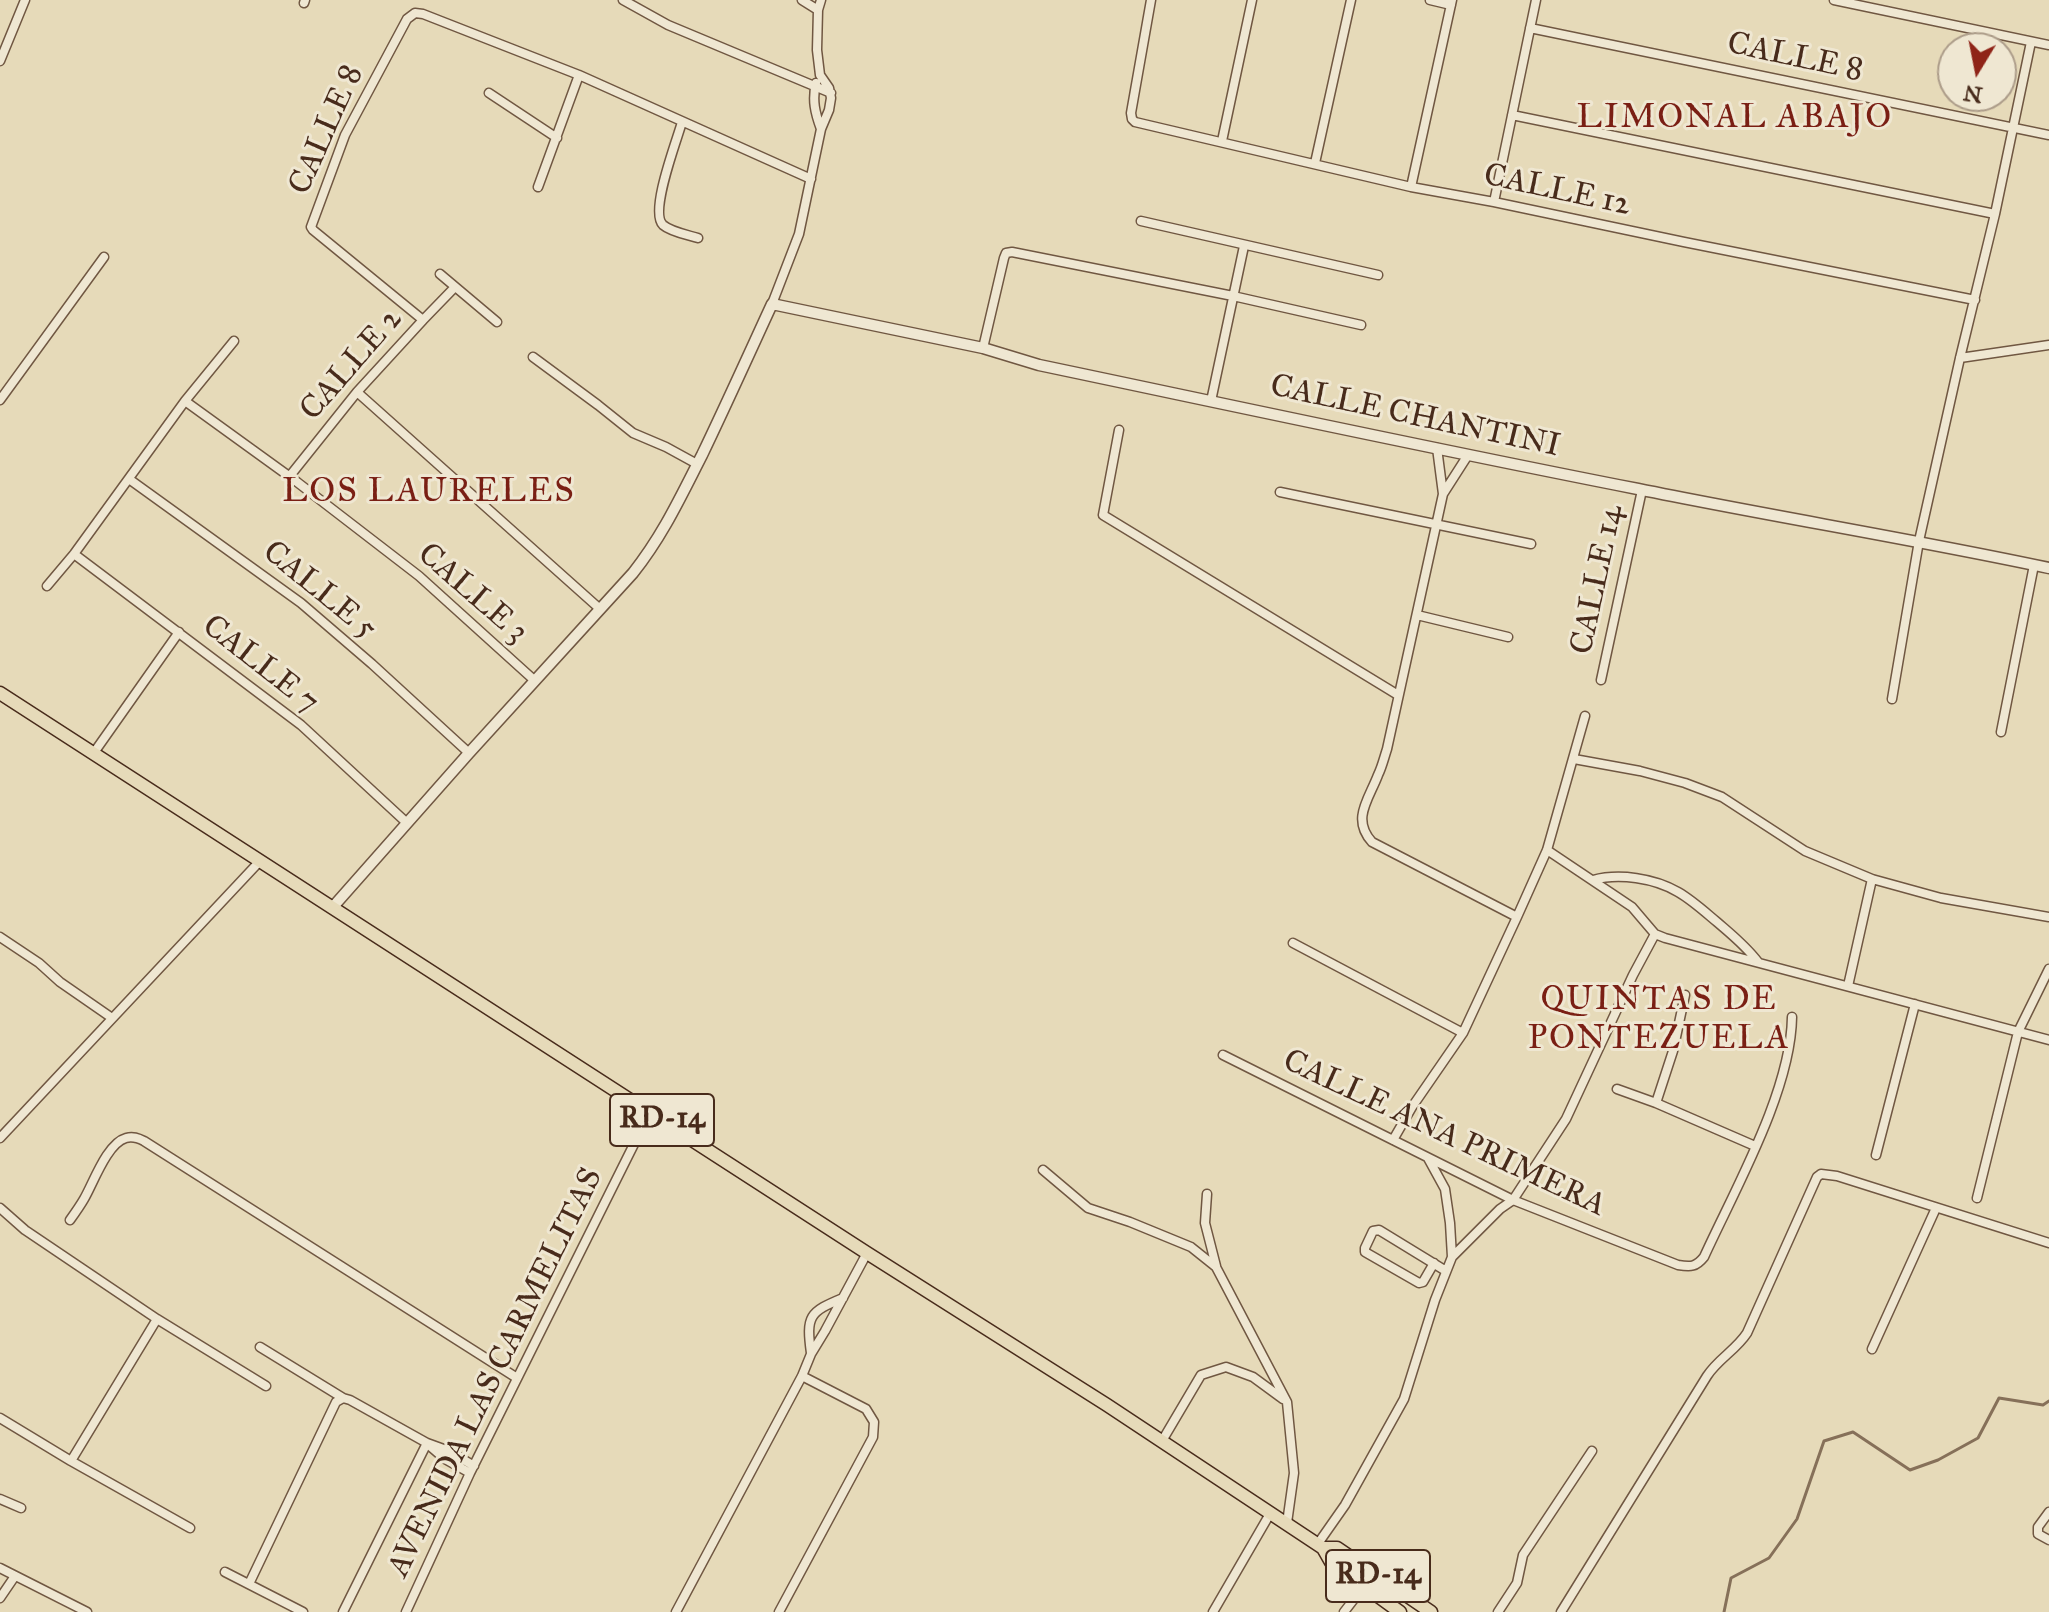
<!DOCTYPE html>
<html>
<head>
<meta charset="utf-8">
<style>
	body { margin:0 }
	#map { position:relative; width:2049px; height:1612px; overflow:hidden; background:#e6dab9; font-family:"IM FELL Great Primer",serif }
	canvas { display:block }
	.north { position:absolute; left:1937px; top:32px; width:80px; height:80px; box-sizing:border-box; background:#efe7d2; border:2px solid #ac9c89; border-radius:50%; rotate:190deg; font-size:22px; font-weight:700; line-height:32px; text-align:center; color:#482b1b }
	.north::after { content:''; display:block; margin:auto; width:28px; height:36px; background:#8f2418; clip-path:polygon(50% 0,100% 100%,50% 72%,0 100%) }
</style>
</head>
<body>
<div id="map">
<canvas width="2049" height="1612"></canvas>
<div class="north">N</div>
</div>
<script>
const g = document.querySelector('canvas').getContext('2d');
g.lineJoin = 'round';
function trace(path, color, width, dash) { g.strokeStyle = color; g.lineWidth = width; g.lineCap = dash ? 'butt' : 'round'; g.setLineDash(dash || []); g.stroke(path); }
function drawText(font, color, halo, rows, align = 'center') {
  g.font = font + ' "IM FELL Great Primer",serif'; g.lineWidth = 6; g.setLineDash([]); g.textBaseline = 'middle'; g.strokeStyle = halo; g.fillStyle = color; for (const [text, x, y, turn = 0] of rows) {
    g.save(); g.translate(x, y); g.rotate((+turn || 0) * Math.PI / 180); g.textAlign = isNaN(turn) ? turn : align; if (halo) g.strokeText(text, 0, 0); g.fillText(text, 0, 0); g.restore();
  }
}
const stream = new Path2D(`
	M 1724,1612 L 1731,1578 L 1769,1558 L 1797,1519 L 1824,1441 L 1853,1432 L 1910,1470 L 1938,1460 L 1978,1438 L 1999,1398 L 2043,1405 L 2049,1401`);
const minor = new Path2D(`
	M 623,0 L 668,25 L 831,93
	M 802,0 L 818,10
	M 1151,0 L 1131,113 L 1132,119 L 1135,122 L 1411,187 L 1494,202 L 1684,242 L 1975,300
	M 1430,0 L 1451,5
	M 1834,0 L 2049,45
	M 304,3 L 305,0
	M 1530,28 L 2049,135
	M 0,61 L 25,0
	M 816,83 C 812,100 815,113 821,129
	M 489,93 L 557,138
	M 1512,115 L 1995,214
	M 682,122 C 677,140 649,212 663,225 C 671,232 688,235 698,238
	M 1222,141 L 1252,0
	M 1315,163 L 1351,0
	M 538,187 L 579,75
	M 1411,187 L 1452,0
	M 1494,202 L 1536,0
	M 1141,221 L 1378,275
	M 440,274 L 497,322
	M 772,304 L 799,234 L 821,129 L 829,110 L 831,98 L 829,88 L 820,75 L 817,50 L 818,10 L 821,0
	M 423,320 L 313,230 L 311,227 L 345,135 L 407,19 L 415,13 L 423,14 L 579,75 L 811,179
	M 983,348 L 1004,258 L 1006,253 L 1012,252 L 1233,296 L 1361,325
	M 533,357 L 598,405 L 633,433 L 666,447 L 697,464
	M 1960,358 L 2049,345
	M 357,392 L 600,609
	M 0,400 L 104,257
	M 185,401 L 297,482 L 419,576 L 534,680
	M 1211,401 L 1244,246
	M 1119,430 L 1103,515 L 1398,695
	M 1437,448 L 1443,494
	M 1468,455 L 1443,494 L 1387,749 C 1384,758 1382,767 1378,775 C 1369,799 1351,819 1372,842 L 1517,917
	M 289,477 L 357,392 L 423,320 L 455,287
	M 129,479 L 301,603 L 372,664 L 469,753
	M 1280,492 L 1531,544
	M 74,554 L 301,725 L 407,823
	M 47,586 L 74,554 L 185,401 L 234,341
	M 1417,615 L 1508,637
	M 1601,680 L 1642,490
	M 1892,699 L 1919,541 L 1960,358 L 1995,214 L 2031,42
	M 2001,732 L 2034,565
	M 93,754 L 179,632
	M 1574,759 L 1640,771 L 1685,783 L 1722,797 L 1805,851 L 1872,879 L 1941,898 L 2049,917
	M 1547,850 L 1632,907 L 1655,934 L 1665,938 L 2049,1040
	M 1593,880 C 1619,873 1654,878 1678,892 C 1692,900 1705,912 1717,922 C 1732,935 1746,946 1758,962
	M 0,937 L 39,963 L 60,982 L 112,1018
	M 1293,943 L 1463,1033
	M 1848,986 L 1872,879
	M 1223,1055 L 1513,1200 L 1678,1265 C 1691,1267 1696,1267 1704,1257 C 1735,1189 1791,1091 1792,1017
	M 1617,1089 L 1656,1103 L 1755,1146
	M 1656,1103 L 1673,1051 L 1685,995
	M 0,1138 L 260,861
	M 1393,1140 L 1412,1107 L 1463,1033 L 1517,917 L 1547,850 L 1585,716
	M 1876,1155 L 1915,1004
	M 1428,1158 L 1445,1189 L 1450,1223 L 1452,1257
	M 1043,1170 L 1088,1208 L 1130,1222 L 1191,1247 L 1216,1267 L 1287,1402 L 1294,1473 L 1287,1523
	M 1207,1194 L 1205,1223 L 1216,1266
	M 1977,1198 L 2018,1032 L 2049,969
	M 0,1208 L 25,1230 L 157,1319 L 266,1386
	M 70,1220 C 75,1213 80,1206 84,1199 C 93,1184 107,1143 126,1138 C 133,1136 138,1138 144,1141 L 517,1378
	M 1434,1263 L 1423,1282 L 1419,1283 L 1365,1252 L 1365,1248 L 1373,1231 L 1379,1230 L 1446,1271
	M 260,1347 L 343,1398 L 350,1400 L 427,1443 L 449,1451 L 474,1466
	M 1872,1349 L 1936,1208
	M 811,1353 C 806,1316 809,1312 843,1298
	M 0,1418 L 71,1461 L 190,1528
	M 1162,1441 L 1201,1375 L 1226,1367 L 1253,1377 L 1283,1399
	M 431,1447 L 445,1459 L 470,1473
	M 71,1461 L 157,1319
	M 0,1499 L 21,1508
	M 2049,1512 L 2038,1527 L 2038,1534 L 2049,1540
	M 1317,1545 L 1345,1505 L 1404,1399 L 1435,1300 L 1452,1257 L 1500,1209 L 1513,1200 L 1566,1119 L 1633,975 L 1655,934
	M 0,1568 L 87,1612
	M 225,1572 L 303,1612
	M 249,1584 L 336,1402 L 343,1398
	M 0,1598 L 15,1576
	M 343,1612 L 427,1443
	M 406,1612 L 470,1473 L 650,1112
	M 676,1612 L 802,1376 L 811,1354 L 825,1331 L 867,1253
	M 779,1612 L 873,1437 L 874,1422 L 866,1409 L 802,1376
	M 1213,1612 L 1271,1512
	M 1344,1612 L 1364,1586
	M 1498,1612 L 1517,1583 L 1523,1555 L 1592,1451
	M 1561,1612 L 1707,1376 C 1718,1359 1736,1350 1747,1333 L 1817,1177 L 1821,1174 L 1837,1176 L 2049,1243`);
const tertiary = new Path2D(`
	M 332,908 L 469,753 L 633,573 C 663,535 680,498 702,455 C 726,405 749,354 772,304 L 983,348 L 1039,365 C 1239,407 1438,450 1638,489 C 1775,517 1913,539 2049,568`);
const primary = new Path2D(`
	M 0,693 L 867,1253 L 1107,1405 L 1323,1548 L 1331,1562 L 1400,1612
	M 1323,1548 L 1337,1548 L 1431,1612`);
const shields = [
	[662,1120,104],
	[1378,1576,104]
];
const shieldNames = [
	["RD-14",662,1120],
	["RD-14",1378,1576]
];
const streetNames = [
	["CALLE 8",1795,58,12],
	["CALLE 8",327,130,-66],
	["CALLE 12",1557,191,12],
	["CALLE 2",352,365,-49],
	["CALLE CHANTINI",1415,417,12],
	["CALLE 14",1598,580,-78],
	["CALLE 5",319,591,39],
	["CALLE 3",472,594,41],
	["CALLE 7",260,665,38],
	["CALLE ANA PRIMERA",1444,1134,25],
	["AVENIDA LAS CARMELITAS",496,1373,-64]
];
const neighbourhoodNames = [
	["LIMONAL ABAJO",1735,119],
	["LOS LAURELES",429,493],
	["QUINTAS DE",1659,1001],
	["PONTEZUELA",1659,1040]
];
trace(stream, '#867059', 3);
trace(minor, '#705742', 11);
trace(tertiary, '#705742', 13);
trace(primary, '#482b1b', 15);
trace(minor, '#efe7d2', 8);
trace(tertiary, '#efe7d2', 10);
trace(primary, '#e6dab9', 12);
for (const [x, y, w] of shields) { const box = new Path2D(); box.roundRect(x - w / 2, y - 26, w, 52, 6); g.fillStyle = '#efe7d2'; g.fill(box); trace(box, '#482b1b', 2); }
drawText('bold 30px', '#482b1b', null, shieldNames);
drawText('32px', '#482b1b', '#efe7d2', streetNames);
g.letterSpacing = '2px';
drawText('34px', '#7a1f14', '#efe7d2', neighbourhoodNames);
g.letterSpacing = '0px';
</script>
</body>
</html>
